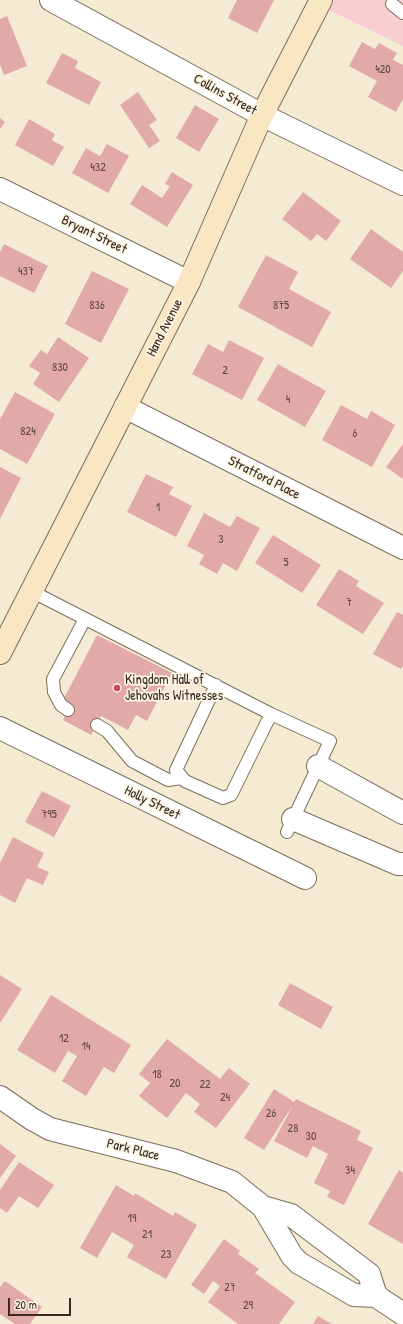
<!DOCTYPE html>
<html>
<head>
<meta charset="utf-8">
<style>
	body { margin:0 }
	#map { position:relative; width:403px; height:1324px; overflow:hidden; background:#f5ebd2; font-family:"Patrick Hand",sans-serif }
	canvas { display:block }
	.scale { position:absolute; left:8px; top:1298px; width:63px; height:18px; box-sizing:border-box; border:2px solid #3b2a1e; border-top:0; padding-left:5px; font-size:12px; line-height:14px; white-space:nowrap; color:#3b2a1e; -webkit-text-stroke:3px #fcf5e5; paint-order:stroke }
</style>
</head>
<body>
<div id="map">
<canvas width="403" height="1324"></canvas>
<div class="scale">20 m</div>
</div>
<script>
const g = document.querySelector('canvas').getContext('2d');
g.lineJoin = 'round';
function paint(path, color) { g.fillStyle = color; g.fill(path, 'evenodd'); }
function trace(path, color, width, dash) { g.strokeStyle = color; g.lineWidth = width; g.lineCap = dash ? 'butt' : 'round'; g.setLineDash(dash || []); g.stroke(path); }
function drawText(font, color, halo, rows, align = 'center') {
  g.font = font + ' "Patrick Hand",sans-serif'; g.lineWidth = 3.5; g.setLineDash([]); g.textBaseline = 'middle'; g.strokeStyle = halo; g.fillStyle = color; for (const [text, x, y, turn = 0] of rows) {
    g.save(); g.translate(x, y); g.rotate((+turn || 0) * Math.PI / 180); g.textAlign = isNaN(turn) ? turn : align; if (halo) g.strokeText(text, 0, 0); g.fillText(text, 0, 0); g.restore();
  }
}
const built = new Path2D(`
	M 334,0 L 403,0 L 403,46 L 329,10 Z`);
const building = new Path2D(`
	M 237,0 L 274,0 L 257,33 L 228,18 Z
	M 7,16 L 27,66 L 4,75 L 0,65 L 0,19 Z
	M 362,42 L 375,49 L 379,43 L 397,53 L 393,60 L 403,65 L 403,99 L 396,112 L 368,97 L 377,81 L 349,66 Z
	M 62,53 L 78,61 L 75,68 L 101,82 L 89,105 L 46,83 Z
	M 138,92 L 157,120 L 149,125 L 160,141 L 149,148 L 120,105 Z
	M 195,105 L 219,119 L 199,152 L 176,138 Z
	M 0,118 L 5,122 L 0,129 Z
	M 29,119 L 55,134 L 52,140 L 64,147 L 53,166 L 15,145 Z
	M 107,144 L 129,156 L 108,193 L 72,173 L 86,148 L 100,156 Z
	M 172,172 L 193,185 L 167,227 L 130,204 L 142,185 L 162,198 L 170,186 L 165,184 Z
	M 303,192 L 341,221 L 326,241 L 317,234 L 311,241 L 282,219 Z
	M 371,229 L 403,252 L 403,271 L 391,288 L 350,259 Z
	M 4,244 L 48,266 L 34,293 L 0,276 L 0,252 Z
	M 266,255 L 298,272 L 289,289 L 331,312 L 312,347 L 238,307 Z
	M 92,271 L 129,289 L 101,343 L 65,324 Z
	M 58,337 L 89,358 L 59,402 L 33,384 L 40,373 L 29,366 L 41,350 L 47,354 Z
	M 229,340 L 264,358 L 242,400 L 192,374 L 208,344 L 223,352 Z
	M 278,364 L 326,391 L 305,427 L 257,400 Z
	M 15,392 L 55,414 L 27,464 L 0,449 L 0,419 Z
	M 341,405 L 367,419 L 371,411 L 395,425 L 372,467 L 322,440 Z
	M 403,444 L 403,479 L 386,467 Z
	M 0,467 L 21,478 L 0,519 Z
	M 146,474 L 173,487 L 169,494 L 192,506 L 176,537 L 127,512 Z
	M 204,513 L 230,527 L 237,516 L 260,528 L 237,571 L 223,563 L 217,574 L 199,564 L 204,555 L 187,546 Z
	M 273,535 L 321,565 L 302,593 L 255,563 Z
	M 339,569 L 359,581 L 356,586 L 384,603 L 363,634 L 316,605 Z
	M 397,612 L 403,615 L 403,666 L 401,669 L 373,654 Z
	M 97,635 L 172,673 L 147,721 L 136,715 L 128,730 L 101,716 L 91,735 L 63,720 L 68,710 L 62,702 Z
	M 42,791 L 71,806 L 54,837 L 25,822 Z
	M 13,837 L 44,853 L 37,867 L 49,872 L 43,885 L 27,878 L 15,903 L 0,895 L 0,863 Z
	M 0,975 L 22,989 L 0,1023 Z
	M 290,983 L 333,1007 L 321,1029 L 278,1005 Z
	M 51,995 L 131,1045 L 114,1073 L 104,1067 L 86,1096 L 62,1081 L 77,1056 L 68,1051 L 55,1073 L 17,1050 Z
	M 167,1039 L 220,1079 L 229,1068 L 250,1084 L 216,1128 L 194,1112 L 200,1104 L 186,1093 L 167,1118 L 139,1096 L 150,1083 L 139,1074 Z
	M 274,1089 L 294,1102 L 296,1099 L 361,1131 L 357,1140 L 373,1148 L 344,1205 L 327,1197 L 330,1191 L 314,1183 L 328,1154 L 313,1146 L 307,1158 L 274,1141 L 293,1105 L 264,1150 L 244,1138 Z
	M 0,1144 L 16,1156 L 0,1178 Z
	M 19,1162 L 54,1185 L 38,1208 L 19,1196 L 7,1213 L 0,1208 L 0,1190 Z
	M 399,1170 L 403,1173 L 403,1244 L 368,1224 Z
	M 116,1185 L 134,1196 L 135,1193 L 173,1216 L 175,1212 L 197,1225 L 166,1279 L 127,1257 L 134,1245 L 112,1232 L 97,1258 L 80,1248 Z
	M 224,1239 L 240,1251 L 238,1254 L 259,1269 L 255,1273 L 295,1302 L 279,1324 L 238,1324 L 208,1302 L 220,1286 L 213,1281 L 204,1294 L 191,1285 Z
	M 5,1281 L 42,1307 L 30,1324 L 15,1324 L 0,1314 L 0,1287 Z
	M 318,1316 L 332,1324 L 313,1324 Z`);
const lane = new Path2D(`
	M 392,4 L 403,13
	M 31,591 L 271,714 L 330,741 L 287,832
	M 216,685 L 176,770 L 185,781 L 223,798 L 231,795 L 271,714
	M 68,710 L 61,705 L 54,692 L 53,679 L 85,619
	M 97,725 L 107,731 L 132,761 L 168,780 L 182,778`);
const street = new Path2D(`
	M 51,0 L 262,115 L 403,184
	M 0,189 L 189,282
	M 125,407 L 403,548
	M 0,728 L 305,878
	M 318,766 L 403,813
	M 293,819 L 398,864 L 403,864
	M 0,1097 L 32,1119 L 50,1129 L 176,1161 L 232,1182 L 263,1207 L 292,1256 L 299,1263 L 354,1295 L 376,1296 L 403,1314
	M 263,1207 L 291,1215 L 369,1274 L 376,1296`);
const secondary = new Path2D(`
	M 0,653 L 189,282 L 262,115 L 321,0`);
const markers = [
	[117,688,4,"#d1495b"]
];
const numberNames = [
	["420",383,70],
	["432",98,168],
	["437",26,272],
	["836",97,306],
	["875",281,306],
	["830",60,368],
	["2",225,371],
	["4",288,400],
	["824",28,432],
	["6",355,434],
	["1",158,508],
	["3",221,540],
	["5",286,563],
	["7",349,603],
	["795",49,815],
	["12",64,1039],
	["14",86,1047],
	["18",157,1075],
	["20",175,1084],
	["22",205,1085],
	["24",225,1098],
	["26",271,1114],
	["28",293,1129],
	["30",311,1137],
	["34",350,1171],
	["19",132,1219],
	["21",147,1235],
	["23",166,1255],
	["27",230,1288],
	["29",248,1306]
];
const streetNames = [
	["Collins Street",225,95,29],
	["Bryant Street",94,235,26],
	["Hand Avenue",165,328,-63],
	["Stratford Place",264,478,27],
	["Holly Street",152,803,26],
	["Park Place",133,1150,14]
];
const poiNames = [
	["Kingdom Hall of",125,680],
	["Jehovahs Witnesses",125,696]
];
paint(built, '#f7cfd2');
paint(building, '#e1aaa7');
trace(lane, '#7c6e5d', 14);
trace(street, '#7c6e5d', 24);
trace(secondary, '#7c6e5d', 24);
trace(lane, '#fff', 12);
trace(street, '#fff', 22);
trace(secondary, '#f9e7c3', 22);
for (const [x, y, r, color] of markers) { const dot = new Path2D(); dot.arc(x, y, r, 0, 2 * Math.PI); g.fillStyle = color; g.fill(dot); trace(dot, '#fcf5e5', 1.5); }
drawText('12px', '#644a40', null, numberNames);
drawText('14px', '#3b2a1e', '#fcf5e5', streetNames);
drawText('14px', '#3b2a1e', '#fcf5e5', poiNames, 'left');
</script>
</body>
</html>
